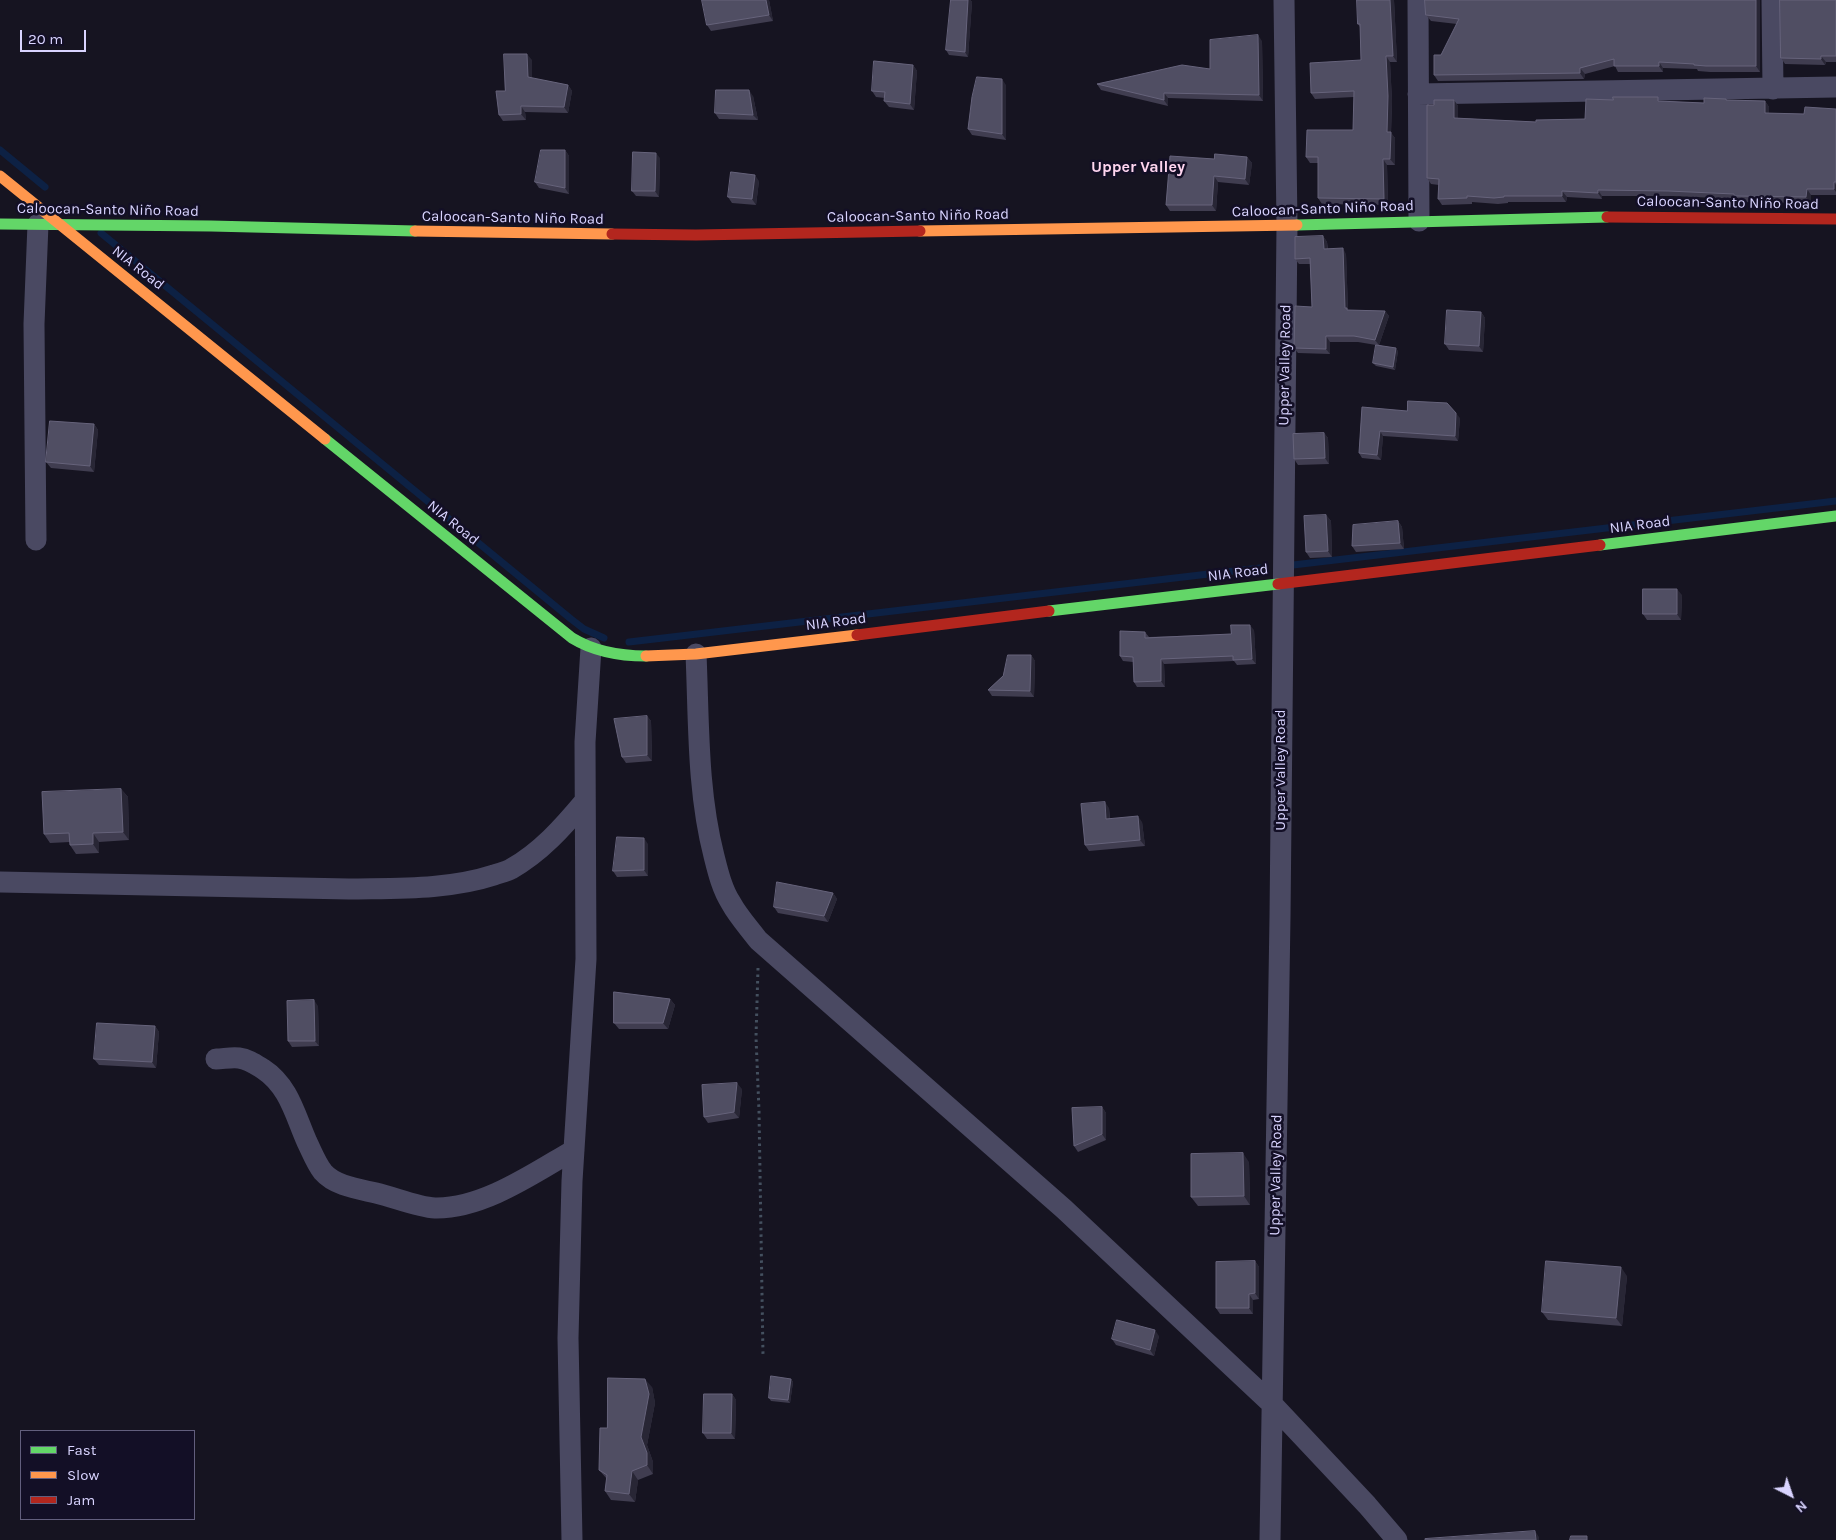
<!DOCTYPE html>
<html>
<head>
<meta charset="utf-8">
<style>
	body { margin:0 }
	#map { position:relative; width:1836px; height:1540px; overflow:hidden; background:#161421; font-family:Karla,sans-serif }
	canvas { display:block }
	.legend { position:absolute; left:20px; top:1430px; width:175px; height:90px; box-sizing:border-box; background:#130f26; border:1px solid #625e7d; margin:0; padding:6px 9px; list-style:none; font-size:15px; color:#d9d4ff }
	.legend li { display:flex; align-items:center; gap:10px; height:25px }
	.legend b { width:25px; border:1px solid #625e7d }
	.north { position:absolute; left:1766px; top:1470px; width:50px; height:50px; -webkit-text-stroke:4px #130f26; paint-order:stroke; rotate:139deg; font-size:14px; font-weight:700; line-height:20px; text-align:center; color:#d9d4ff }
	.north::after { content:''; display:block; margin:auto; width:18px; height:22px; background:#d9d4ff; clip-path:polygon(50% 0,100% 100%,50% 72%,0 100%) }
	.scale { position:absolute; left:20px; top:30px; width:66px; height:22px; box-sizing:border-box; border:2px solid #d9d4ff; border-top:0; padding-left:6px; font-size:15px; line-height:18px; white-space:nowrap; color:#d9d4ff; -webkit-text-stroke:4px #130f26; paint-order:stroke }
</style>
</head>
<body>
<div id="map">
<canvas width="1836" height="1540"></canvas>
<ul class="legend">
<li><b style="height:6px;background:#63d668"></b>Fast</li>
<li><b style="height:6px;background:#ff974d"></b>Slow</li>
<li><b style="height:6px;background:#b3261e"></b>Jam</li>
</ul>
<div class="north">N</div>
<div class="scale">20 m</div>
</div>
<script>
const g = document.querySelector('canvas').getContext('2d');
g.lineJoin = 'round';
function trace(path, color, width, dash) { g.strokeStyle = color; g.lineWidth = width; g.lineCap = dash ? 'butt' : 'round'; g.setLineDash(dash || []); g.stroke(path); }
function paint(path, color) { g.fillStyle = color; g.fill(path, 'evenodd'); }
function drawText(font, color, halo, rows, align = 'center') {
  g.font = font + ' Karla,sans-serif'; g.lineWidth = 5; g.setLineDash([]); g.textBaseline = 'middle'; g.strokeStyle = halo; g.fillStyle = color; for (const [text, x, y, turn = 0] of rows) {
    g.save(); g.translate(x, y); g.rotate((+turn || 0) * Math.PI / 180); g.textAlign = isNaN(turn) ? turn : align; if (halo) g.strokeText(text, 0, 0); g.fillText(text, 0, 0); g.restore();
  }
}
const stream = new Path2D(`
	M 0,150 L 45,187
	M 101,233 L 571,619 L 584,629 L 604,638
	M 1293,565 L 1836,501
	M 629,642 L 1260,568`);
const path = new Path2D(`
	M 758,968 L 756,1037 L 759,1111 L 763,1355`);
const street = new Path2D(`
	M 1418,0 L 1419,221
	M 1772,0 L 1773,89
	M 1418,94 L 1836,87
	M 36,540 L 34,324 L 38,224
	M 696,654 C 699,721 697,790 714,856 C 718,872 722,889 731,903 C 738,916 749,928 758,940 L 1064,1209 L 1273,1405 L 1367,1505 L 1397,1540
	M 0,882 L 349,889 C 397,888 448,890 494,875 C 499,873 506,872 511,869 C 541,852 563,827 584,802
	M 216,1059 C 223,1059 231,1057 239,1058 C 248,1059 255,1064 263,1069 C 289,1086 295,1115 307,1142 C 312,1152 316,1163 323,1172 C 335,1186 359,1189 376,1193 C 394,1197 417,1207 435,1208 C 483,1209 534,1173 574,1150
	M 572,1540 L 568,1338 L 572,1181 L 586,959 L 585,742 L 591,648
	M 1270,1540 L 1280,917 L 1287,225 L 1284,0`);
const fast = new Path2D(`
	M 0,224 L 211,226 L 415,231
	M 1297,225 L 1607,217
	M 325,439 L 572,638 C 595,652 619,656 646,656
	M 1600,545 L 1836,516
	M 1049,611 L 1278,584`);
const slow = new Path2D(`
	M 0,176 L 325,439
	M 415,231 L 612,234
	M 920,231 L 1297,225
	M 646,656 L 696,654 L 857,635`);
const jam = new Path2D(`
	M 1607,217 L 1836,219
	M 612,234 L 696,235 L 920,231
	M 1278,584 L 1600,545
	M 857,635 L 1049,611`);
const wall = new Path2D(`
	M 702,0 L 769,0 L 773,21 L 711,31 L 707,25 Z
	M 951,0 L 970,0 L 972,2 L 968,57 L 949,55 L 946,50 Z
	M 1357,0 L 1394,0 L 1397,62 L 1390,62 L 1392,101 L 1391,133 L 1395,138 L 1395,165 L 1387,165 L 1388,205 L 1322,204 L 1318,198 L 1318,163 L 1310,163 L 1306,157 L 1353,130 L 1354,97 L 1315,99 L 1311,93 L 1361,60 L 1360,27 L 1358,24 Z
	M 1760,0 L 1760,72 L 1710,72 L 1698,71 L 1697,69 L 1663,68 L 1663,72 L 1618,72 L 1615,66 L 1585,74 L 1584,79 L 1438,81 L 1434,75 L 1441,55 L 1457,24 L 1431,21 L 1426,15 Z
	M 1836,0 L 1836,62 L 1826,62 L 1825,65 L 1785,64 L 1781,58 Z
	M 1262,41 L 1263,101 L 1168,98 L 1168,106 L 1101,90 L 1097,84 L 1210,69 Z
	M 532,60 L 532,78 L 568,85 L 572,91 L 568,113 L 525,112 L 526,120 L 503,121 L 499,115 L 505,91 Z
	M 913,65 L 917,71 L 914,110 L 889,107 L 884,101 L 885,98 L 876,97 L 872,91 Z
	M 1006,85 L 1006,140 L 972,135 L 968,129 Z
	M 753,96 L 758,120 L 719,119 L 715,113 Z
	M 1726,99 L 1727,100 L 1765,101 L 1769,107 L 1769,113 L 1804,114 L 1836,109 L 1836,195 L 1811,195 L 1811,203 L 1738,202 L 1737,199 L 1673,196 L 1602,196 L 1602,199 L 1567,197 L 1566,202 L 1508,202 L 1508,203 L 1498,204 L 1472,202 L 1472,204 L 1442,205 L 1438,199 L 1439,185 L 1431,184 L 1427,178 L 1434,105 L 1454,100 L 1458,106 L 1458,118 L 1536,122 L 1585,119 L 1661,101 L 1704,103 Z
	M 565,150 L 569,156 L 569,194 L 539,188 L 535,182 Z
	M 1247,157 L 1252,163 L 1249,185 L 1218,182 L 1216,211 L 1170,211 L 1166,205 L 1214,159 Z
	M 660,158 L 659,197 L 636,196 L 632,191 Z
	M 759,181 L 756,205 L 732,203 L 728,197 Z
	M 1323,236 L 1327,242 L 1328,249 L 1346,254 L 1348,310 L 1385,311 L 1389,316 L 1379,345 L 1398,351 L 1395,370 L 1376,366 L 1373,363 L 1376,345 L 1358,342 L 1330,342 L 1330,354 L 1298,353 L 1294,348 L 1312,307 L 1310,264 L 1299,264 L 1295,259 Z
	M 1481,312 L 1485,318 L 1483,352 L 1449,350 L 1445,344 Z
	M 1362,407 L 1460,418 L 1458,441 L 1383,436 L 1381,460 L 1362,458 L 1359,453 Z
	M 94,424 L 98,430 L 94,472 L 51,468 L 46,462 Z
	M 1324,433 L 1328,438 L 1329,464 L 1298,465 L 1294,459 Z
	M 1326,515 L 1331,521 L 1332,557 L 1310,558 L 1306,552 Z
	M 1398,521 L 1402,527 L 1404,549 L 1356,552 L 1352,546 Z
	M 1682,595 L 1681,620 L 1647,620 L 1643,614 Z
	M 1254,630 L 1256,664 L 1237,665 L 1234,661 L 1164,664 L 1165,687 L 1137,687 L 1134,682 L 1133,662 L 1123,661 L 1120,656 L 1145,632 L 1149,637 L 1231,634 Z
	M 1031,655 L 1035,661 L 1034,697 L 992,696 L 988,690 L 1003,676 Z
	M 647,716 L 651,721 L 652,761 L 626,763 L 622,757 Z
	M 121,789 L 128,797 L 129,840 L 99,842 L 99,853 L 76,854 L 70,845 L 70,842 L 50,843 L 44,834 Z
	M 1109,808 L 1110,819 L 1142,822 L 1145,846 L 1089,851 L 1085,845 Z
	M 648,844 L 648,876 L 617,877 L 613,871 Z
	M 833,893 L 837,899 L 828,922 L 778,913 L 774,907 Z
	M 670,999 L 675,1005 L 668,1029 L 619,1029 L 614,1023 Z
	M 318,1006 L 319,1046 L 292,1047 L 288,1041 Z
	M 155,1026 L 159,1032 L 156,1068 L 99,1065 L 94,1059 Z
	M 742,1089 L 739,1118 L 708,1123 L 704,1117 Z
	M 1102,1107 L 1106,1113 L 1106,1140 L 1078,1152 L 1074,1146 Z
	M 1249,1162 L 1250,1205 L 1198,1206 L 1191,1197 Z
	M 1255,1261 L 1259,1267 L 1259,1299 L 1253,1300 L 1253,1314 L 1220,1314 L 1216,1308 Z
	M 1627,1276 L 1622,1326 L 1548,1320 L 1542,1312 Z
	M 1159,1336 L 1154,1356 L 1116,1345 L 1112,1339 Z
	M 791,1379 L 793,1382 L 790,1403 L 771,1401 L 769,1398 Z
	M 652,1387 L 655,1403 L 647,1445 L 653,1462 L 653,1474 L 638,1480 L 635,1502 L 611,1500 L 605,1491 L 607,1479 L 599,1470 L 607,1428 Z
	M 732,1394 L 736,1400 L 735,1439 L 707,1439 L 703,1433 Z`);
const shadedWall = new Path2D(`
	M 766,0 L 769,0 L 773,21 L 769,15 Z
	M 968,0 L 970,0 L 972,2 L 968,57 L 965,52 Z
	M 1390,0 L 1394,0 L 1397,62 L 1393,56 Z
	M 1756,0 L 1760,0 L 1760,72 L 1756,66 Z
	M 1258,35 L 1262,41 L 1263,101 L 1259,95 Z
	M 527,54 L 532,60 L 532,83 L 528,77 Z
	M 1386,56 L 1390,62 L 1392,101 L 1391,133 L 1395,138 L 1395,165 L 1390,159 L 1387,132 Z
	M 1821,56 L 1826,62 L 1825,65 L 1821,59 Z
	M 1659,62 L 1663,68 L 1663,72 L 1659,66 Z
	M 913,65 L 917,71 L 914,110 L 910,104 Z
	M 1580,68 L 1585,74 L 1584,79 L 1580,73 Z
	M 1002,79 L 1006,85 L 1006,140 L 1002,134 Z
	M 568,85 L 572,91 L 568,113 L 564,107 Z
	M 749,90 L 753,96 L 758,120 L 753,115 Z
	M 1164,93 L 1168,98 L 1168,106 L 1164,100 Z
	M 1454,100 L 1458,106 L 1458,124 L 1454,118 Z
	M 1765,101 L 1769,107 L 1769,119 L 1765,113 Z
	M 521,106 L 525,112 L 526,120 L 521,114 Z
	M 565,150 L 569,156 L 569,194 L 565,188 Z
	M 656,153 L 660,158 L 659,197 L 655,191 Z
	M 1247,157 L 1252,163 L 1249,185 L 1245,179 Z
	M 1383,159 L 1387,165 L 1388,205 L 1384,199 Z
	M 755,175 L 759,181 L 756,205 L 752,199 Z
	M 1214,176 L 1218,182 L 1216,211 L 1212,205 Z
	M 1834,182 L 1836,185 L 1836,192 L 1834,189 Z
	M 1807,189 L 1811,195 L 1811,203 L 1806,197 Z
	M 1598,190 L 1602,196 L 1602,199 L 1598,193 Z
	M 1562,191 L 1567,197 L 1566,202 L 1562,196 Z
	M 1323,236 L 1327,242 L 1328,255 L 1324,249 Z
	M 1343,248 L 1346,254 L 1348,311 L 1345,308 Z
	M 1385,311 L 1389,316 L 1379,345 L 1375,340 Z
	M 1481,312 L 1485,318 L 1483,352 L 1479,346 Z
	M 1326,336 L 1330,342 L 1330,354 L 1326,349 Z
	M 1396,348 L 1398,351 L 1395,370 L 1393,367 Z
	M 1456,413 L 1460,418 L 1458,441 L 1455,436 Z
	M 94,424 L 98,430 L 94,472 L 90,466 Z
	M 1380,431 L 1383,436 L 1381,460 L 1377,455 Z
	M 1324,433 L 1328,438 L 1329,464 L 1325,458 Z
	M 1326,515 L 1331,521 L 1332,557 L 1328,551 Z
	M 1398,521 L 1402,527 L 1404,549 L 1400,543 Z
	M 1677,589 L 1682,595 L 1681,620 L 1677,614 Z
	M 1250,625 L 1254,630 L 1256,664 L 1252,659 Z
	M 1031,655 L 1035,661 L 1034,697 L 1030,691 Z
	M 1161,659 L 1164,664 L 1165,687 L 1161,681 Z
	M 647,716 L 651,721 L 652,761 L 647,755 Z
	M 121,789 L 128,797 L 129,840 L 123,832 Z
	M 1105,802 L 1109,808 L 1110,825 L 1106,819 Z
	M 1138,816 L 1142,822 L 1145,846 L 1140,840 Z
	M 93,833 L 99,842 L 99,853 L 93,844 Z
	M 644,838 L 648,844 L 648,876 L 644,870 Z
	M 833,893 L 837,899 L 828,922 L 824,916 Z
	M 670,999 L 675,1005 L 668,1029 L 663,1023 Z
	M 314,1000 L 318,1006 L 319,1046 L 315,1041 Z
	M 155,1026 L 159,1032 L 156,1068 L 152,1062 Z
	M 737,1083 L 742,1089 L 739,1118 L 734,1112 Z
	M 1102,1107 L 1106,1113 L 1106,1140 L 1102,1134 Z
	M 1243,1153 L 1249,1162 L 1250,1205 L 1244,1196 Z
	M 1255,1261 L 1259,1267 L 1259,1299 L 1255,1293 Z
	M 1621,1267 L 1627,1276 L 1622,1326 L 1616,1318 Z
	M 1249,1294 L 1253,1300 L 1253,1314 L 1249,1308 Z
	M 1155,1330 L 1159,1336 L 1154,1356 L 1150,1350 Z
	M 645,1379 L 652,1387 L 655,1403 L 647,1445 L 653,1462 L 653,1474 L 647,1465 L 641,1437 Z
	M 791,1379 L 793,1382 L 790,1403 L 788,1400 Z
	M 732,1394 L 736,1400 L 735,1439 L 731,1433 Z
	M 632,1471 L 638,1480 L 635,1502 L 629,1494 Z
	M 1535,1531 L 1539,1537 L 1539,1540 L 1536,1540 Z`);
const building = new Path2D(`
	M 702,0 L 766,0 L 769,15 L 707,25 Z
	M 951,0 L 968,0 L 965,52 L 946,50 Z
	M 1357,0 L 1390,0 L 1393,56 L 1386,56 L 1388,96 L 1387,132 L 1391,132 L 1390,159 L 1383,159 L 1384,199 L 1318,198 L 1318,157 L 1306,157 L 1307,130 L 1353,130 L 1354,91 L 1311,93 L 1310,63 L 1361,60 L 1360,24 L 1358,24 Z
	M 1425,0 L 1756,0 L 1756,66 L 1706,66 L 1694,65 L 1694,64 L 1659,62 L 1659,66 L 1614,66 L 1614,59 L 1580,68 L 1580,73 L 1434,75 L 1434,55 L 1441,55 L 1459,19 L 1426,15 Z
	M 1780,0 L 1836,0 L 1836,56 L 1821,56 L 1821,59 L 1781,58 Z
	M 1258,35 L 1259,95 L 1164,93 L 1164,100 L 1097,84 L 1182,65 L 1210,69 L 1210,40 Z
	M 504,54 L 527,54 L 528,77 L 568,85 L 564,107 L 521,106 L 521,114 L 499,115 L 496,91 L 505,91 Z
	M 874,61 L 913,65 L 910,104 L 884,101 L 885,92 L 872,91 Z
	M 977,77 L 1002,79 L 1002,134 L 968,129 L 972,97 Z
	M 716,90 L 749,90 L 753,115 L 715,113 Z
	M 1613,97 L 1658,97 L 1658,101 L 1704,103 L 1704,98 L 1726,99 L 1726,100 L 1765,101 L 1765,113 L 1804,114 L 1805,107 L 1836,109 L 1836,182 L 1834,182 L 1834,189 L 1807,189 L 1806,197 L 1734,196 L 1734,194 L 1668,191 L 1598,190 L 1598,193 L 1562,191 L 1562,196 L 1504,196 L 1504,197 L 1494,198 L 1467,196 L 1467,198 L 1438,199 L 1439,179 L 1427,178 L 1427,105 L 1434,105 L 1434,100 L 1454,100 L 1454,118 L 1536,122 L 1536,120 L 1585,119 L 1586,99 L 1613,100 Z
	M 541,150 L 565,150 L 565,188 L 535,182 Z
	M 633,152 L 656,153 L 655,191 L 632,191 Z
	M 1215,154 L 1247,157 L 1245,179 L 1214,176 L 1212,205 L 1166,205 L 1170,156 L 1214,159 Z
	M 731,172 L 755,175 L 752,199 L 728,197 Z
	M 1323,236 L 1324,249 L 1343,248 L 1345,308 L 1347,308 L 1347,310 L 1385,311 L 1375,340 L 1354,336 L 1326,336 L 1326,349 L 1294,348 L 1295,306 L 1312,307 L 1310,258 L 1295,259 L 1295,237 Z
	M 1447,310 L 1481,312 L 1479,346 L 1445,344 Z
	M 1376,345 L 1396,348 L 1393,367 L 1373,363 Z
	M 1408,401 L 1447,403 L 1456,413 L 1455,436 L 1380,431 L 1377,455 L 1359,453 L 1362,407 L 1407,411 Z
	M 50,421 L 94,424 L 90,466 L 46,462 Z
	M 1324,433 L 1325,458 L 1294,459 L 1293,434 Z
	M 1326,515 L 1328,551 L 1306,552 L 1304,516 Z
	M 1398,521 L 1400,543 L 1352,546 L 1353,525 Z
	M 1643,589 L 1677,589 L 1677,614 L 1643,614 Z
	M 1231,625 L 1250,625 L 1252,659 L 1233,660 L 1233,656 L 1161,659 L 1161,681 L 1134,682 L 1133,657 L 1120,656 L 1120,631 L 1145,632 L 1145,638 L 1231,634 Z
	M 1008,655 L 1031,655 L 1030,691 L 988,690 L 1003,676 Z
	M 647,716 L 647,755 L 622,757 L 614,719 Z
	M 121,789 L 123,832 L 93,833 L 93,844 L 70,845 L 69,833 L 44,834 L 42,792 Z
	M 1105,802 L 1106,819 L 1138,816 L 1140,840 L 1085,845 L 1081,804 Z
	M 617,837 L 644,838 L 644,870 L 613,871 Z
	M 777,882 L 833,893 L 824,916 L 774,907 Z
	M 614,992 L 670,999 L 663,1023 L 614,1023 Z
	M 314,1000 L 315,1041 L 288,1041 L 287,1001 Z
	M 97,1023 L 155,1026 L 152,1062 L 94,1059 Z
	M 737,1083 L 734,1112 L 704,1117 L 702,1085 Z
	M 1102,1107 L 1102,1134 L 1074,1146 L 1072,1108 Z
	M 1243,1153 L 1244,1196 L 1191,1197 L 1191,1154 Z
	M 1255,1261 L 1255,1293 L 1249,1294 L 1249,1308 L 1216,1308 L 1216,1262 Z
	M 1546,1261 L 1621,1267 L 1616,1318 L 1542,1312 Z
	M 1117,1320 L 1155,1330 L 1150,1350 L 1112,1339 Z
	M 771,1376 L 791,1379 L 788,1400 L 769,1398 Z
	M 608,1378 L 645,1379 L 649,1394 L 641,1437 L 647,1453 L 647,1465 L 632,1471 L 629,1494 L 605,1491 L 607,1475 L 599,1470 L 600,1428 L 607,1428 Z
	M 704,1394 L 732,1394 L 731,1433 L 703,1433 Z
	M 1535,1531 L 1536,1540 L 1425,1540 L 1425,1539 Z
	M 1571,1536 L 1587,1536 L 1587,1540 L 1570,1540 Z`);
const streetNames = [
	["Caloocan-Santo Niño Road",1728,203,1],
	["Caloocan-Santo Niño Road",1323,209,-2],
	["Caloocan-Santo Niño Road",108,210,1],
	["Caloocan-Santo Niño Road",918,216,-1],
	["Caloocan-Santo Niño Road",513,218,1],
	["NIA Road",138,268,38],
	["Upper Valley Road",1285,365,-89],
	["NIA Road",453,523,39],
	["NIA Road",1640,525,-7],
	["NIA Road",1238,573,-7],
	["NIA Road",836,622,-7],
	["Upper Valley Road",1281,770,-90],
	["Upper Valley Road",1276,1175,-89]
];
const neighbourhoodNames = [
	["Upper Valley",1138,167]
];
trace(stream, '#0d2144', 7);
trace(path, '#44505f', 3, [2.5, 4]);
trace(street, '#4a4962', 21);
trace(fast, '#63d668', 11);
trace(slow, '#ff974d', 11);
trace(jam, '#b3261e', 11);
paint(wall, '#403d50');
paint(shadedWall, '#282635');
paint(building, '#504e63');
trace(building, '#66637b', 1);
drawText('15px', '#d9d4ff', '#130f26', streetNames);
drawText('bold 16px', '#ffd6f0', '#130f26', neighbourhoodNames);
</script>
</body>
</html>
